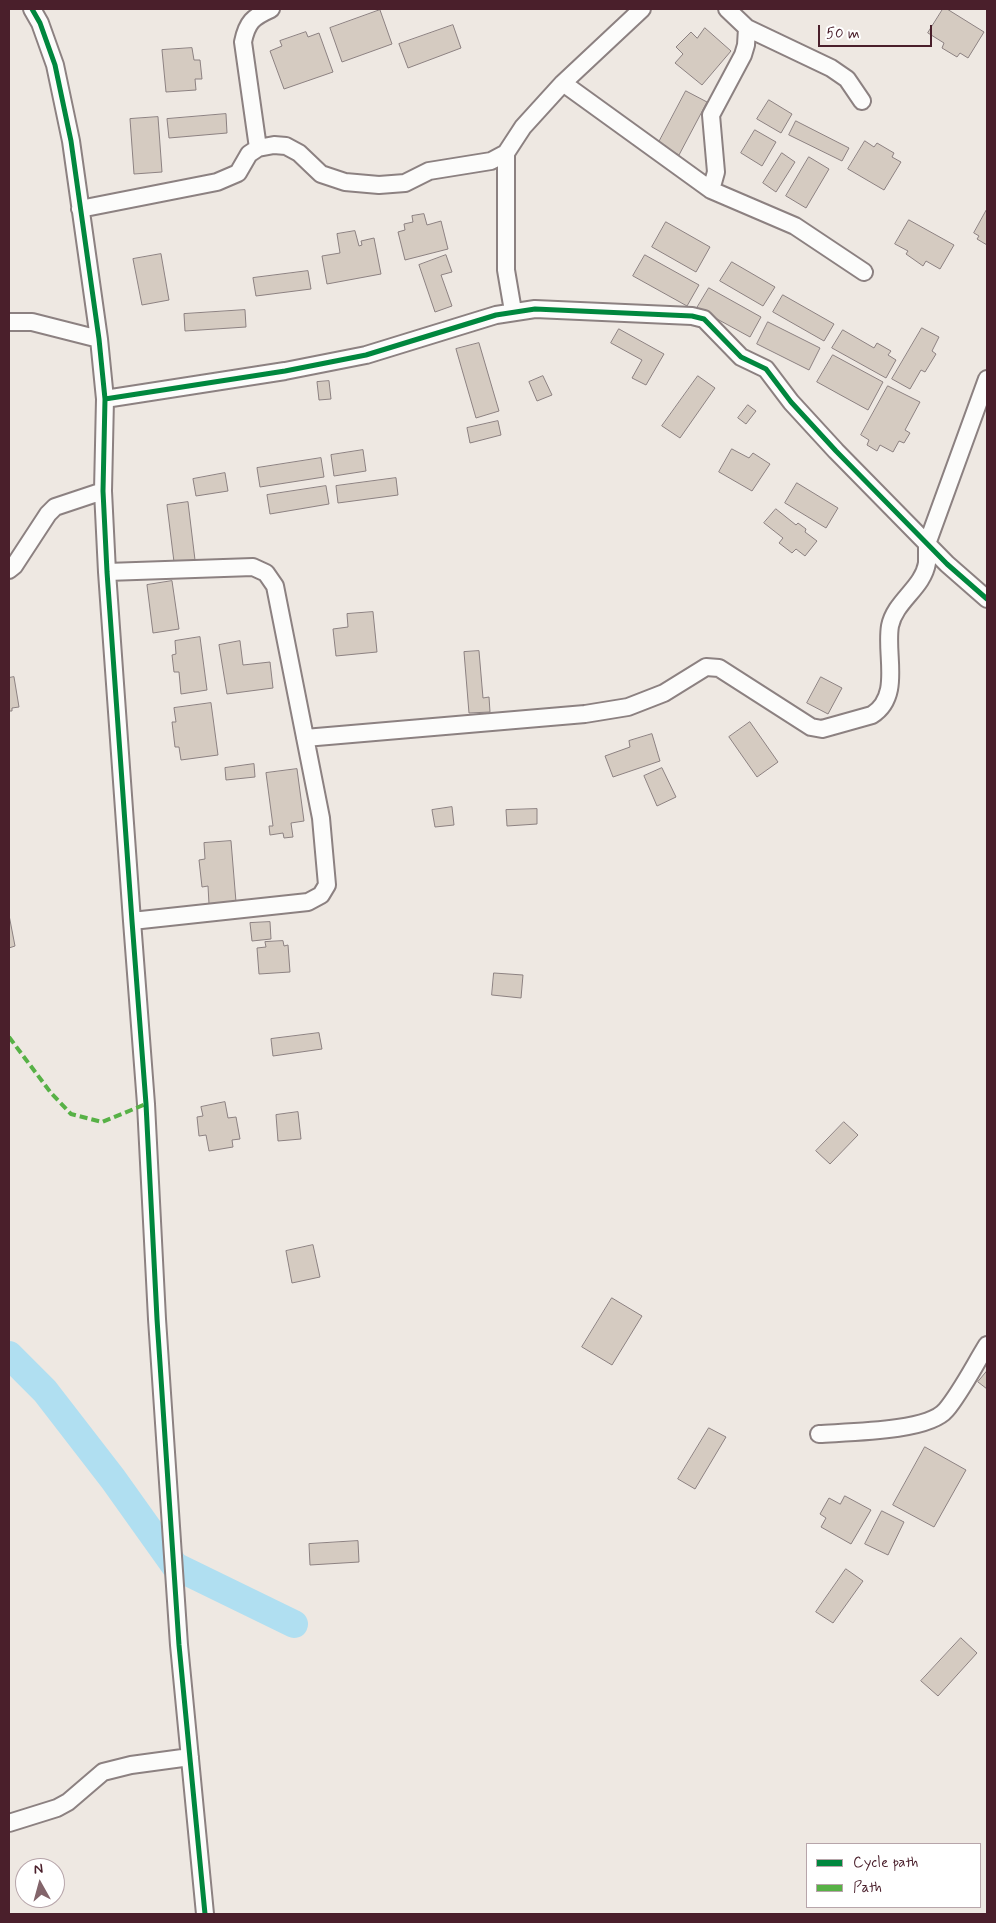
<!DOCTYPE html>
<html>
<head>
<meta charset="utf-8">
<style>
	body { margin:0 }
	#map { position:relative; width:996px; height:1923px; overflow:hidden; background:#eee8e2; font-family:Mynerve,sans-serif }
	canvas { display:block }
	.frame { position:absolute; inset:0; border:10px solid #4a1f2b; pointer-events:none }
	.legend { position:absolute; left:806px; top:1843px; width:175px; height:65px; box-sizing:border-box; background:#fff; border:1px solid #b7a5aa; margin:0; padding:6px 9px; list-style:none; font-size:15px; color:#4a1f2b }
	.legend li { display:flex; align-items:center; gap:10px; height:25px }
	.legend b { width:25px; border:1px solid #b7a5aa }
	.north { position:absolute; left:15px; top:1858px; width:50px; height:50px; box-sizing:border-box; background:#fff; border:1px solid #b7a5aa; border-radius:50%; rotate:353deg; font-size:14px; font-weight:700; line-height:20px; text-align:center; color:#4a1f2b }
	.north::after { content:''; display:block; margin:auto; width:18px; height:22px; background:#83656b; clip-path:polygon(50% 0,100% 100%,50% 72%,0 100%) }
	.scale { position:absolute; left:818px; top:25px; width:114px; height:22px; box-sizing:border-box; border:2px solid #4a1f2b; border-top:0; padding-left:6px; font-size:15px; line-height:18px; white-space:nowrap; color:#4a1f2b; -webkit-text-stroke:4px #fff; paint-order:stroke }
</style>
</head>
<body>
<div id="map">
<canvas width="996" height="1923"></canvas>
<div class="frame"></div>
<ul class="legend">
<li><b style="height:6px;background:#00873e"></b>Cycle path</li>
<li><b style="height:6px;background:#57b146"></b>Path</li>
</ul>
<div class="north">N</div>
<div class="scale">50 m</div>
</div>
<script>
const g = document.querySelector('canvas').getContext('2d');
g.lineJoin = 'round';
function trace(path, color, width, dash) { g.strokeStyle = color; g.lineWidth = width; g.lineCap = dash ? 'butt' : 'round'; g.setLineDash(dash || []); g.stroke(path); }
function paint(path, color) { g.fillStyle = color; g.fill(path, 'evenodd'); }
const river = new Path2D(`
	M 9,1355 L 45,1391 L 113,1479 L 175,1566 L 294,1624`);
const building = new Path2D(`
	M 943,9 L 947,9 L 984,32 L 968,58 L 960,53 L 957,57 L 942,48 L 944,43 L 928,33 Z
	M 380,10 L 392,44 L 342,62 L 330,28 Z
	M 453,25 L 461,48 L 408,68 L 399,44 Z
	M 705,28 L 731,51 L 702,85 L 675,63 L 683,54 L 676,47 L 691,32 L 697,38 Z
	M 306,32 L 308,37 L 319,33 L 333,72 L 284,89 L 270,51 L 282,46 L 280,41 Z
	M 192,48 L 194,60 L 200,60 L 202,79 L 195,79 L 196,90 L 166,92 L 162,50 Z
	M 686,91 L 707,102 L 679,155 L 658,144 Z
	M 769,100 L 792,114 L 781,133 L 757,119 Z
	M 226,114 L 227,133 L 169,138 L 167,119 Z
	M 158,117 L 162,172 L 134,174 L 130,119 Z
	M 796,121 L 849,148 L 842,161 L 789,135 Z
	M 755,130 L 776,142 L 762,166 L 741,153 Z
	M 865,141 L 874,147 L 877,143 L 894,153 L 892,157 L 901,162 L 884,190 L 848,169 Z
	M 782,153 L 795,162 L 776,192 L 763,183 Z
	M 809,157 L 829,169 L 806,208 L 786,196 Z
	M 987,209 L 987,245 L 977,239 L 979,236 L 974,233 Z
	M 424,214 L 427,225 L 441,221 L 448,249 L 405,260 L 398,232 L 405,230 L 404,224 L 413,222 L 412,216 Z
	M 909,220 L 954,245 L 940,269 L 926,261 L 923,266 L 906,254 L 908,251 L 895,244 Z
	M 666,222 L 710,247 L 696,272 L 652,247 Z
	M 355,231 L 359,246 L 362,245 L 361,241 L 374,238 L 381,274 L 327,284 L 322,256 L 340,253 L 337,234 Z
	M 161,254 L 169,300 L 142,305 L 133,259 Z
	M 446,255 L 452,272 L 441,275 L 452,306 L 435,312 L 419,265 Z
	M 645,255 L 699,285 L 687,306 L 633,276 Z
	M 732,262 L 775,287 L 763,306 L 720,281 Z
	M 308,271 L 311,289 L 256,296 L 253,278 Z
	M 709,288 L 761,317 L 750,337 L 697,308 Z
	M 783,295 L 834,324 L 824,341 L 773,312 Z
	M 245,310 L 246,327 L 185,331 L 184,314 Z
	M 768,322 L 820,348 L 809,370 L 757,344 Z
	M 922,328 L 939,337 L 932,351 L 936,354 L 925,372 L 921,370 L 910,389 L 892,379 Z
	M 619,329 L 664,354 L 646,385 L 632,378 L 642,360 L 611,343 Z
	M 843,330 L 874,348 L 877,343 L 891,351 L 888,355 L 896,360 L 886,378 L 832,348 Z
	M 479,343 L 499,411 L 476,418 L 456,349 Z
	M 833,355 L 883,382 L 868,410 L 817,382 Z
	M 543,376 L 552,395 L 537,401 L 529,382 Z
	M 698,376 L 715,388 L 680,438 L 662,426 Z
	M 329,381 L 331,399 L 319,400 L 317,382 Z
	M 888,386 L 920,402 L 905,430 L 910,433 L 904,443 L 899,441 L 893,452 L 880,445 L 877,451 L 867,445 L 869,440 L 861,435 Z
	M 748,405 L 756,411 L 746,424 L 738,418 Z
	M 498,421 L 501,435 L 470,443 L 467,428 Z
	M 732,449 L 749,458 L 753,453 L 770,464 L 752,491 L 719,472 Z
	M 363,450 L 366,471 L 334,476 L 331,455 Z
	M 321,458 L 324,477 L 260,487 L 257,468 Z
	M 225,473 L 228,491 L 196,496 L 193,479 Z
	M 396,478 L 398,495 L 338,503 L 336,486 Z
	M 797,483 L 838,508 L 826,528 L 785,503 Z
	M 326,486 L 329,504 L 270,514 L 267,495 Z
	M 188,502 L 195,560 L 174,562 L 167,505 Z
	M 776,509 L 796,525 L 798,523 L 806,529 L 805,532 L 817,541 L 805,556 L 796,549 L 792,553 L 779,543 L 783,538 L 764,523 Z
	M 172,581 L 179,629 L 153,633 L 147,585 Z
	M 373,612 L 377,652 L 336,656 L 333,629 L 348,627 L 347,614 Z
	M 200,637 L 207,690 L 181,694 L 179,672 L 174,672 L 172,655 L 176,654 L 175,641 Z
	M 240,641 L 243,665 L 270,662 L 273,688 L 227,694 L 219,645 Z
	M 479,651 L 483,698 L 489,697 L 490,712 L 469,713 L 464,652 Z
	M 14,677 L 19,707 L 12,708 L 12,711 L 9,711 L 9,678 Z
	M 821,677 L 842,688 L 828,714 L 807,703 Z
	M 211,703 L 218,755 L 181,760 L 179,747 L 175,747 L 172,722 L 176,722 L 174,708 Z
	M 750,722 L 778,762 L 757,777 L 729,737 Z
	M 652,734 L 660,761 L 613,777 L 605,756 L 630,747 L 629,741 Z
	M 254,764 L 255,777 L 226,780 L 225,768 Z
	M 662,768 L 676,797 L 657,806 L 644,776 Z
	M 297,769 L 304,821 L 291,823 L 293,837 L 284,838 L 283,833 L 270,835 L 269,826 L 273,826 L 266,773 Z
	M 452,807 L 454,825 L 435,827 L 432,810 Z
	M 537,809 L 537,824 L 507,826 L 506,810 Z
	M 231,841 L 236,902 L 209,904 L 208,886 L 202,887 L 199,860 L 205,859 L 204,843 Z
	M 9,915 L 15,946 L 9,948 Z
	M 270,922 L 271,939 L 252,941 L 250,923 Z
	M 283,941 L 284,946 L 288,945 L 290,972 L 259,974 L 257,948 L 266,947 L 265,942 Z
	M 494,973 L 523,975 L 521,998 L 492,995 Z
	M 319,1033 L 322,1049 L 273,1056 L 271,1039 Z
	M 225,1102 L 228,1118 L 236,1117 L 240,1139 L 232,1140 L 233,1147 L 209,1151 L 206,1135 L 199,1136 L 197,1117 L 203,1116 L 201,1107 Z
	M 298,1112 L 301,1139 L 278,1141 L 276,1115 Z
	M 844,1122 L 858,1135 L 830,1164 L 816,1151 Z
	M 313,1245 L 320,1277 L 292,1283 L 286,1251 Z
	M 612,1298 L 642,1316 L 612,1365 L 582,1347 Z
	M 987,1371 L 987,1389 L 978,1382 Z
	M 709,1428 L 726,1437 L 695,1489 L 678,1479 Z
	M 925,1447 L 966,1470 L 934,1527 L 893,1505 Z
	M 845,1496 L 871,1510 L 851,1544 L 821,1527 L 826,1518 L 820,1514 L 829,1498 L 840,1504 Z
	M 882,1511 L 904,1522 L 888,1555 L 865,1544 Z
	M 358,1541 L 359,1562 L 310,1565 L 309,1544 Z
	M 846,1569 L 863,1581 L 833,1623 L 816,1612 Z
	M 961,1638 L 977,1653 L 938,1696 L 921,1681 Z`);
const minor = new Path2D(`
	M 32,9 L 40,23 L 55,65 L 71,141 L 99,339 L 105,399 L 103,491 L 107,572 L 132,921 L 146,1104 L 157,1319 L 179,1645 L 205,1914
	M 727,9 L 747,28 L 831,68 L 847,79 L 862,101
	M 563,83 L 711,190 L 795,226 L 864,272
	M 258,148 L 243,42 C 247,22 253,17 271,9
	M 506,153 L 506,270 L 513,311
	M 711,190 L 716,172 L 711,115 L 743,55 L 746,45 L 747,28
	M 80,209 L 217,182 L 238,173 L 249,154 L 258,148 L 274,145 L 286,146 L 299,153 L 321,174 L 345,182 L 379,185 L 405,183 L 429,171 L 491,161 L 506,153 L 523,127 L 563,83 L 642,9
	M 9,322 L 32,322 L 99,339
	M 105,399 L 285,371 L 366,355 L 496,315 L 535,309 L 692,316 L 704,319 L 741,357 L 766,369 L 791,402 L 836,451 L 947,564 L 987,599
	M 9,570 L 14,566 L 48,514 L 55,507 L 103,491
	M 107,572 L 253,567 L 266,573 L 275,586 L 321,818 L 327,885 L 321,895 L 308,902 L 132,921
	M 305,738 L 585,714 L 628,707 L 664,693 L 706,667 L 719,668 L 811,727 L 822,729 L 872,715 C 902,696 885,655 890,626 C 895,601 923,588 927,563 C 927,557 927,550 927,544 L 987,379
	M 819,1434 C 847,1432 928,1432 946,1410 C 961,1392 974,1366 987,1345
	M 9,1823 L 57,1808 L 68,1802 L 103,1772 L 131,1765 L 190,1757`);
const quiet = new Path2D(`
	M 9,1037 L 51,1093 L 71,1114 L 102,1122 L 146,1104`);
const cycleway = new Path2D(`
	M 32,9 L 40,23 L 55,65 L 71,141 L 99,339 L 105,399 L 103,491 L 107,572 L 132,921 L 146,1104 L 157,1319 L 179,1645 L 205,1914
	M 105,399 L 285,371 L 366,355 L 496,315 L 535,309 L 692,316 L 704,319 L 741,357 L 766,369 L 791,402 L 836,451 L 947,564 L 987,599`);
trace(river, '#b0dff1', 28);
paint(building, '#d5cbc1');
trace(building, '#8c8181', 1);
trace(minor, '#8c8181', 20);
trace(minor, '#fcfcfb', 16);
trace(quiet, '#57b146', 4, [8, 4]);
trace(cycleway, '#00873e', 5);
</script>
</body>
</html>
